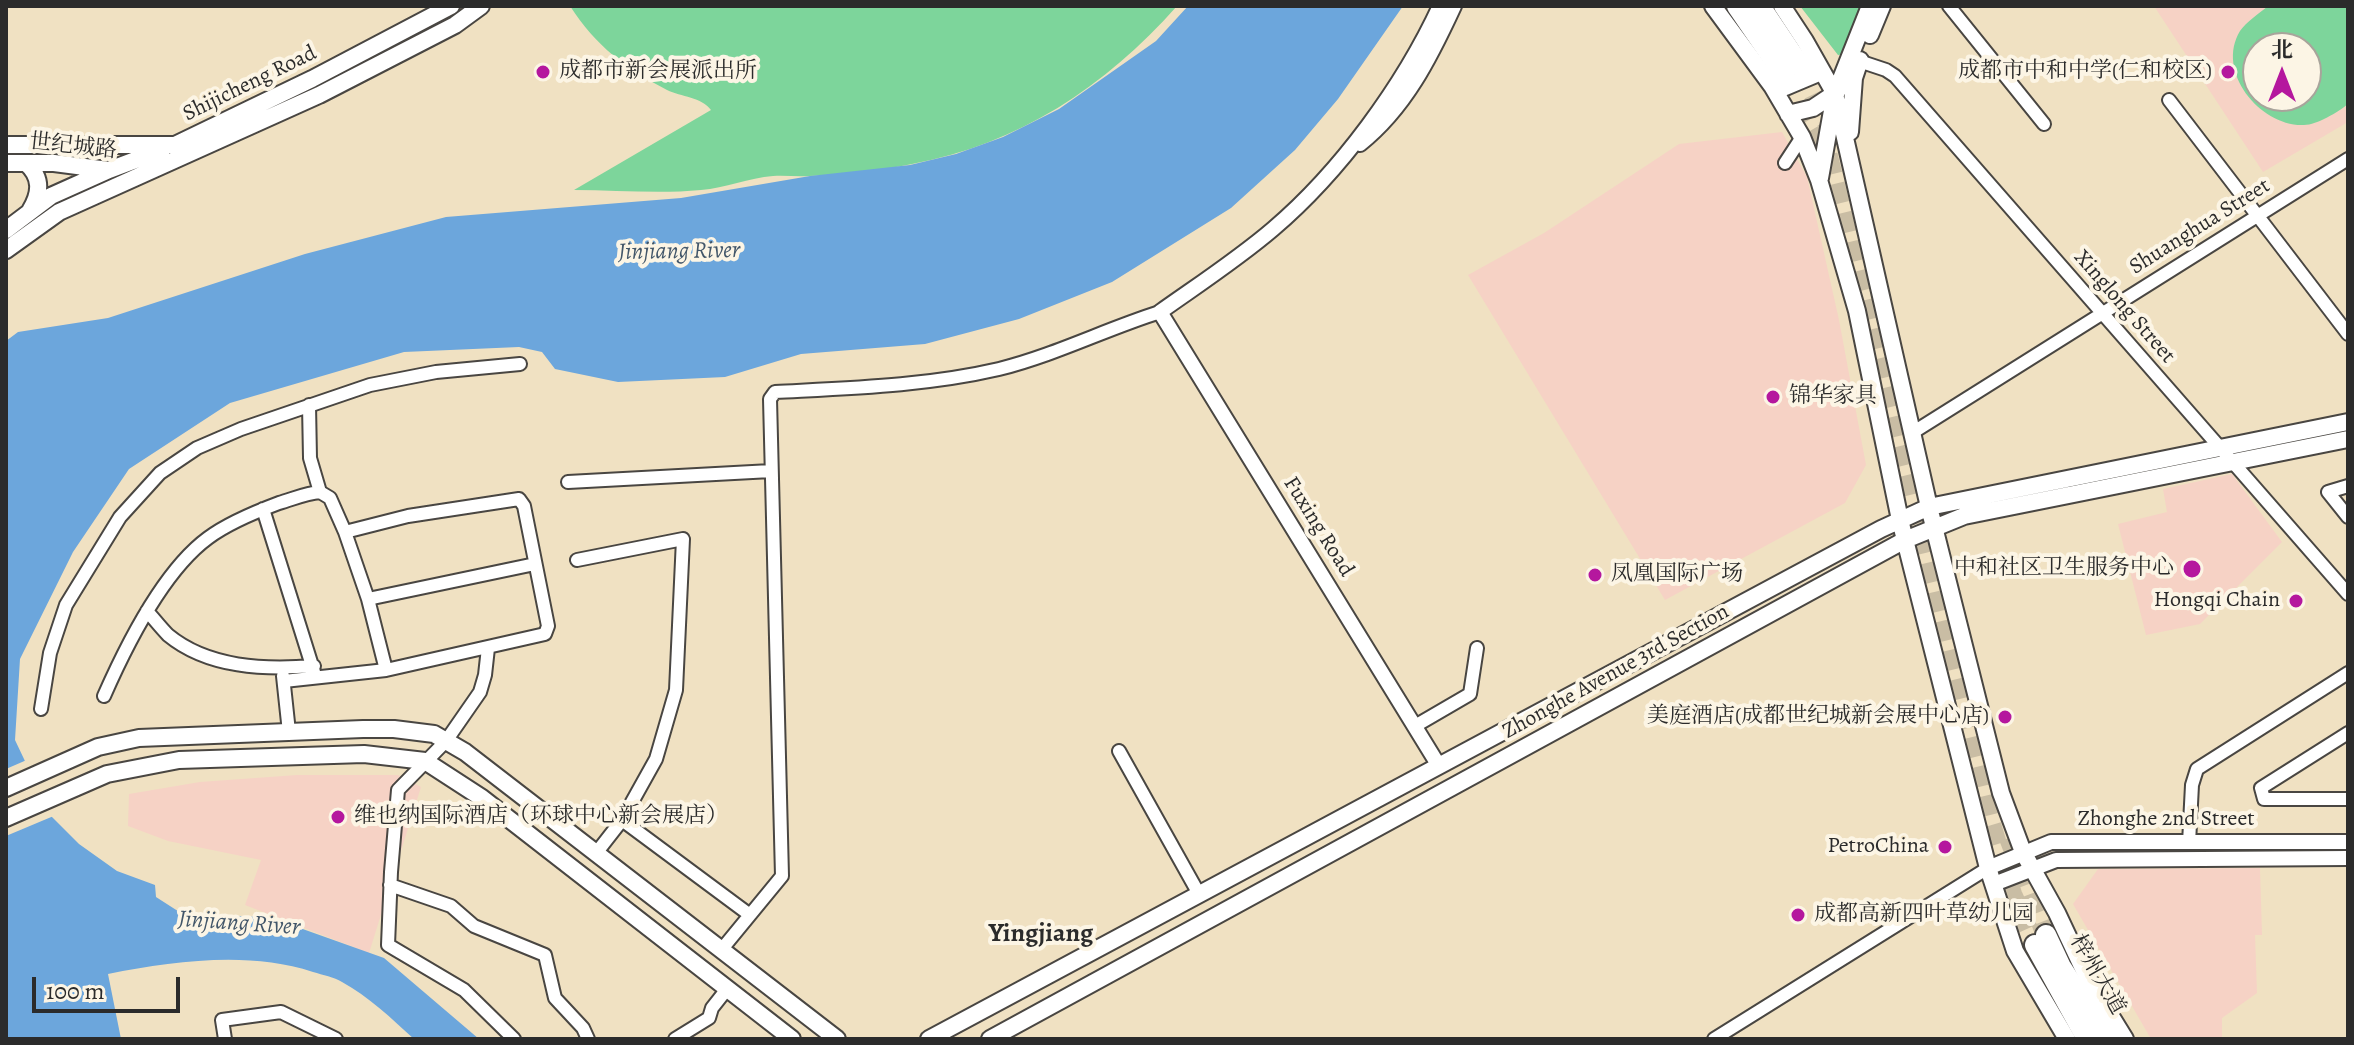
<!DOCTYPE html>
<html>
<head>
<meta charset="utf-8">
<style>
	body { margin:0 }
	#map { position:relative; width:2354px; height:1045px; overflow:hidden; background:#f0e1c2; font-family:Alegreya,"Noto Serif SC",serif }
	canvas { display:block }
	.frame { position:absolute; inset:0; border:8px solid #2b2b2b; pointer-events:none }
	.north { position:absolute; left:2242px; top:32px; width:80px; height:80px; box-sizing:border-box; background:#fcf5e5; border:2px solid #a8a49b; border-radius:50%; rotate:0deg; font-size:22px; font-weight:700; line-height:32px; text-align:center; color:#2b2b2b }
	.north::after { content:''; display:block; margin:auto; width:28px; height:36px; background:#b5179e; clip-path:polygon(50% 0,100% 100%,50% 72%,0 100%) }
	.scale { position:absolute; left:32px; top:977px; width:148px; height:36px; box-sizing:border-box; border:4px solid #2b2b2b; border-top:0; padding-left:10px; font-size:24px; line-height:28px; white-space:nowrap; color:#2b2b2b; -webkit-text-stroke:6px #fcf5e5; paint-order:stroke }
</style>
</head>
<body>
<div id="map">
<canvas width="2354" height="1045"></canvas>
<div class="frame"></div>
<div class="north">北</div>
<div class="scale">100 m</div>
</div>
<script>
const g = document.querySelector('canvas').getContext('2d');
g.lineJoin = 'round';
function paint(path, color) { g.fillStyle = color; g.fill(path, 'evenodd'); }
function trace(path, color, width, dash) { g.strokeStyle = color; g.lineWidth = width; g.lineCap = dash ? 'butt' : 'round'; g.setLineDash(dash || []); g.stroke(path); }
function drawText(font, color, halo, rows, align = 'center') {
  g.font = font + ' Alegreya,"Noto Serif SC",serif'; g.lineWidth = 8; g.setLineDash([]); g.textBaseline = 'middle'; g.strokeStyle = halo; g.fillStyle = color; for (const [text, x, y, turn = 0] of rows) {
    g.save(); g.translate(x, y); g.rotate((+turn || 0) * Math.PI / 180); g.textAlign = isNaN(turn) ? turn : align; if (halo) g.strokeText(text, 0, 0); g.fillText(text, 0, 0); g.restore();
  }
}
const built = new Path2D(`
	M 2154,6 L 2348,6 L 2348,122 L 2263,172 ZM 2258,48 L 2306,48 L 2306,96 L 2258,96 Z
	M 1782,132 L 1807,177 L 1839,320 L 1866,465 L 1845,503 L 1665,600 L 1468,275 L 1544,233 L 1679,144 Z
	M 2232,474 L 2282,542 L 2200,624 L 2146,635 L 2118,524 L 2167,512 L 2163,489 Z
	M 297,775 L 398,775 L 421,787 L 369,953 L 245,905 L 261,860 L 168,841 L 128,826 L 129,794 L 200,782 Z
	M 2260,868 L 2262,935 L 2255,935 L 2257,993 L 2222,1018 L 2222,1039 L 2151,1039 L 2073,904 L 2098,869 Z`);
const green = new Path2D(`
	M 570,6 L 1177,6 C 1105,87 1019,144 912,164 C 878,171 843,175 809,176 C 797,177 785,175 773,176 C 749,178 725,188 701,190 C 660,194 616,190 574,190 L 711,110 C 702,97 681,97 667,90 C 625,68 596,46 570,6 Z
	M 1800,6 L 1866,6 L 1844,54 L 1838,55 Z
	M 2268,6 L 2348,6 L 2348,104 C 2338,112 2317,125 2304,125 C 2261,127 2215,72 2240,31 C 2246,22 2260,13 2268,6 ZM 2258,48 L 2306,48 L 2306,96 L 2258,96 Z`);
const water = new Path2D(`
	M 1188,6 L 1403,6 L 1338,99 L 1295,150 L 1231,208 L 1112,282 L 1019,319 L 925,344 L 801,354 L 725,377 L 618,382 L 555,369 L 542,352 L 519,347 L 404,352 L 230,403 L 129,469 L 73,552 L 20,659 L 15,740 L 51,816 L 79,844 L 117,871 L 155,885 L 156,897 L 184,915 L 269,917 L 384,958 L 479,1039 L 414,1039 C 392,1019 368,996 342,982 C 334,977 323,975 313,972 C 248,951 175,961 108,974 L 121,1039 L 6,1039 L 6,341 L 18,332 L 108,318 L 305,254 L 446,217 L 681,198 L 810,176 L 910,165 L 956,154 L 1003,137 L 1059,109 L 1156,41 Z`);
const pier = new Path2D(`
	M 29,759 L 56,815 L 6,836 L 6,769 Z`);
const trunkTunnel = new Path2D(`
	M 1801,67 L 1827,122
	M 1785,76 L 1825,144 L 1990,821 L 2012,894 L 2035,945
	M 2009,838 L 2046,935`);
const minor = new Path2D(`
	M 1949,6 L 2044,124
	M 1859,61 L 1886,70 L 1895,76 L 2348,594
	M 2169,100 L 2348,334
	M 1785,163 L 1802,137
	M 309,405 L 310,458 L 320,492 L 330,498 L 345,532 L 368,599 L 386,670
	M 1912,433 L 2348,159
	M 568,482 L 771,471
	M 2348,486 L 2328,492 L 2348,517
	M 263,509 L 314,672
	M 577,560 L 683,539 L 676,690 L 656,759 L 622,820 L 597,852
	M 368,599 L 535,564
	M 147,611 C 154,619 161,628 168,635 C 208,668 265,670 314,666
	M 488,648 L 485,675 L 480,692 L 446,741 L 398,790 L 391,872 L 388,945 L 464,990 L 514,1039
	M 283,676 L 289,732
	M 284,681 L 386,670 L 545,634 L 548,626 L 524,506 L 519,499 L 408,516 L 345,532
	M 104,696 C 126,646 163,571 208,538 C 228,523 255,512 279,503 C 293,499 306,493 320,492
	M 41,709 L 50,653 L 66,605 L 120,517 L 160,473 L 197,448 L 241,429 L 370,385 L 436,372 L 520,364
	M 1415,726 L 1470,694 L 1477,648
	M 2348,733 L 2261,788 L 2264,799 L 2348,799
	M 1119,751 L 1199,894
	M 622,820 L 750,915
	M 2189,843 L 2192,785 L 2197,769 L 2348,673
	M 390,885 L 451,906 L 474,926 L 545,955 L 555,998 L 583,1028 L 588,1039
	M 722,949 L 782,876 L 770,399 L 775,392 C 851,388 926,386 999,369 C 1055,355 1106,329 1160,312
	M 225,1039 L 222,1020 L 281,1012 L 336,1039
	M 675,1039 L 709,1018 L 712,1008 L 727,989
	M 1714,1039 L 1988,868`);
const tertiary = new Path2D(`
	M 1360,144 C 1405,108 1430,58 1454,6
	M 1439,766 L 1160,312 C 1198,285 1238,259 1273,229 C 1340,172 1403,86 1440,6
	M 1988,868 L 2051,842 L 2348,842
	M 1994,884 L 2056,860 L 2348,858`);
const secondary = new Path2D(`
	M 1713,6 L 1772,86 L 1802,137 L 1819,180 L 1857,311 L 1900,520 L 1988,868 L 2015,951 L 2067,1039
	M 1782,6 L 1805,41 L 1835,94 L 1929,507 L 2001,793 L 2023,852 L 2057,913 L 2088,979 L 2125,1039
	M 1870,35 L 1882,6
	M 1772,86 L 1785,87 L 1816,74 L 1817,63
	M 1788,114 L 1813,108 L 1837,92
	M 1850,132 L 1854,78 L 1860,60
	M 6,145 L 175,145 L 312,79 L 451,6
	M 6,163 L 54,163 L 108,170
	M 26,163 C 42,177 41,193 30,211
	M 1820,178 L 1835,94 L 1870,6
	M 6,230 L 51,196 L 109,170 L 162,150
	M 6,250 L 59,212 L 319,95 L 455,25 L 481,6
	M 6,788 L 98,747 L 139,738 L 363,729 L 394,729 L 434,734 L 465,752 L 837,1039
	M 6,818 L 107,774 L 179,760 L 364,754 L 425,761 L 482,798 L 792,1039
	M 929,1039 L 1881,529 L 1929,507 L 2348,422
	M 990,1039 L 1905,540 L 1964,516 L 2348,439`);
const trunk = new Path2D(`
	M 1737,6 L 1785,76
	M 1760,6 L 1801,67
	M 2046,935 L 2061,967 L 2107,1039
	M 2035,945 L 2087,1039`);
const markers = [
	[543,72,8,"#b5179e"],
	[2228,72,8,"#b5179e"],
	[1773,397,8,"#b5179e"],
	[2192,569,10,"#b5179e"],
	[1595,575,8,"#b5179e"],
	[2296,601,8,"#b5179e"],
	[2005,717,8,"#b5179e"],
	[338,817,8,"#b5179e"],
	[1945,847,8,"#b5179e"],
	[1798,915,8,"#b5179e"]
];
const poiNames = [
	["成都市新会展派出所",559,72],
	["成都市中和中学(仁和校区)",2212,72,"right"],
	["锦华家具",1789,397],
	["中和社区卫生服务中心",2174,569,"right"],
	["凤凰国际广场",1611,575],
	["Hongqi Chain",2280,601,"right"],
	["美庭酒店(成都世纪城新会展中心店)",1989,717,"right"],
	["维也纳国际酒店（环球中心新会展店）",354,817],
	["PetroChina",1929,847,"right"],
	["成都高新四叶草幼儿园",1814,915]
];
const streetNames = [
	["Shijicheng Road",250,84,-26],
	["世纪城路",73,147,6],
	["Shuanghua Street",2200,227,-32],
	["Xinglong Street",2124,307,49],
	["Fuxing Road",1318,527,58],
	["Zhonghe Avenue 3rd Section",1616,672,-29],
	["Zhonghe 2nd Street",2166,820],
	["梓州大道",2097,975,60]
];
const waterNames = [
	["Jinjiang River",679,252,-1],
	["Jinjiang River",239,924,4]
];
const quarterNames = [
	["Yingjiang",1041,935]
];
paint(built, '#f6d2c5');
paint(green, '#7dd59b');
paint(water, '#6ca6dc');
paint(pier, '#f0e1c2');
trace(trunkTunnel, '#c9bda4', 20, [20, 10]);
trace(minor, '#494642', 16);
trace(tertiary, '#494642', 18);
trace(secondary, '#494642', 20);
trace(trunk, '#494642', 24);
trace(minor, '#fff', 12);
trace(tertiary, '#fff', 14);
trace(secondary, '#fff', 16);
trace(trunk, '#fff', 20);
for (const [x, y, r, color] of markers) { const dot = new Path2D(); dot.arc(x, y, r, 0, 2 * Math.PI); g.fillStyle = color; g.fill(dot); trace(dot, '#fcf5e5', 3); }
drawText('22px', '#2b2b2b', '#fcf5e5', poiNames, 'left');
drawText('22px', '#2b2b2b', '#fcf5e5', streetNames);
drawText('italic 24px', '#425669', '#fcf5e5', waterNames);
drawText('bold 26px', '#2b2b2b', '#fcf5e5', quarterNames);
</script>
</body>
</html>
